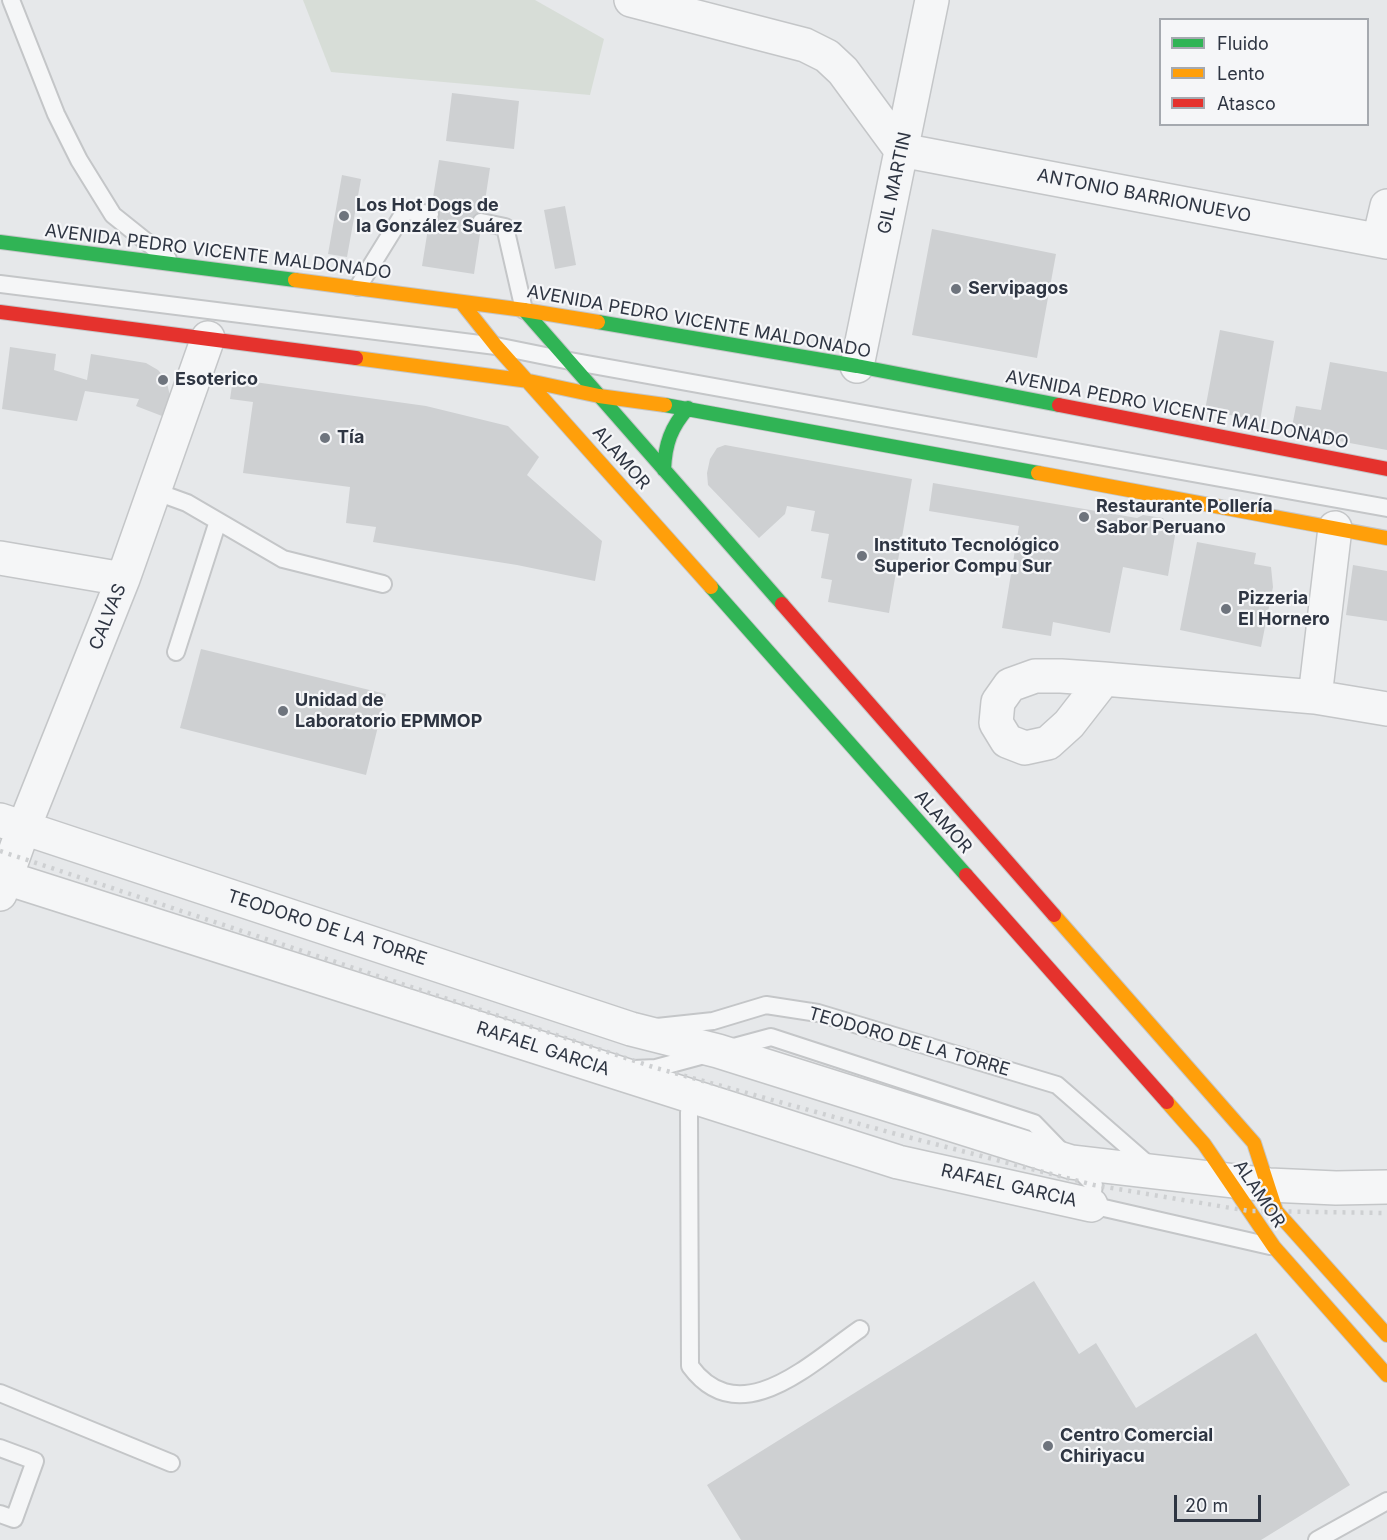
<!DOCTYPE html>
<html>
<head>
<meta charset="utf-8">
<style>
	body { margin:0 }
	#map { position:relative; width:1387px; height:1540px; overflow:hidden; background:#e6e8ea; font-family:Inter,sans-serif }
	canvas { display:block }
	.legend { position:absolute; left:1159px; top:18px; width:210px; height:108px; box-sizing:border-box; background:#f5f6f8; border:2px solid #a5a9af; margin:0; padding:8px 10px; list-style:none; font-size:18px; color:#2e3542 }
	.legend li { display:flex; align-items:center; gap:12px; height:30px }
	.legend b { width:30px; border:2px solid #a5a9af }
	.scale { position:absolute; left:1174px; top:1495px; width:87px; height:27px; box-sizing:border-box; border:3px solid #2e3542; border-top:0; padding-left:8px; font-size:18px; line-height:21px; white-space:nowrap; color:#2e3542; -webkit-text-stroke:4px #f5f6f8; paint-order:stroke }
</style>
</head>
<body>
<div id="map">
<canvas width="1387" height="1540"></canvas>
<ul class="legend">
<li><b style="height:8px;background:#30b455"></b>Fluido</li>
<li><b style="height:8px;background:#ff9f0a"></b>Lento</li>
<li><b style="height:8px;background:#e5322d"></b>Atasco</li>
</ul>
<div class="scale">20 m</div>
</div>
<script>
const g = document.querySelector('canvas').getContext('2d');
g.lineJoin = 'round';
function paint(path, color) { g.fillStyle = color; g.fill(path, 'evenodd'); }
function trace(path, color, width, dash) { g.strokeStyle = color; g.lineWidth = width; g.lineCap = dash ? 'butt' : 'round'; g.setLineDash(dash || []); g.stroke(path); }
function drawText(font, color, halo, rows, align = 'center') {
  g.font = font + ' Inter,sans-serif'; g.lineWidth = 4.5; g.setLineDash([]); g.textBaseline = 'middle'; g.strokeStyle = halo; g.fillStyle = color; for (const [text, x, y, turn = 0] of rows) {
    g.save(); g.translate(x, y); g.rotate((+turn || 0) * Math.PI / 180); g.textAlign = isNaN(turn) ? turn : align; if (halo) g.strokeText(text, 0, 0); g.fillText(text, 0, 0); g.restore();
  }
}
const green = new Path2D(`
	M 303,0 L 535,0 L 604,39 L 590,95 L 331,72 Z`);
const building = new Path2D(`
	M 452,93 L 519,101 L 514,149 L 446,141 Z
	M 439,160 L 490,168 L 474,274 L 422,266 Z
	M 342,175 L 361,179 L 347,257 L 328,254 Z
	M 565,206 L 576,265 L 555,269 L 544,210 Z
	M 932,229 L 1056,254 L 1037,358 L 912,335 Z
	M 1220,330 L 1274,341 L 1260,421 L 1205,410 Z
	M 10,347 L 56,354 L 54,370 L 87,380 L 91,354 L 146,363 L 158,370 L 166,379 L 170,396 L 162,416 L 136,406 L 139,399 L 85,391 L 77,421 L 2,409 Z
	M 1330,362 L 1387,372 L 1387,450 L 1291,432 L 1296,406 L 1321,410 Z
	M 233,379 L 426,406 L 508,426 L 539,457 L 527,475 L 602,541 L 595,581 L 517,565 L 373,542 L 376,527 L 346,523 L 350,487 L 243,473 L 253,402 L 230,399 Z
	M 725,445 L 912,479 L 889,613 L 828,602 L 832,580 L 821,578 L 829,534 L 811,531 L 815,511 L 787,506 L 785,514 L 759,538 L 708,485 L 707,473 L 710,459 L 717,448 Z
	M 933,483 L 1137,518 L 1143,515 L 1163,518 L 1165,522 L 1177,524 L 1168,576 L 1123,567 L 1110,633 L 1053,622 L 1051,636 L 1002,628 L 1019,526 L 929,511 Z
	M 1197,542 L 1256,553 L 1254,564 L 1271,567 L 1273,587 L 1261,647 L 1180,630 Z
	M 1353,565 L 1387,571 L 1387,621 L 1346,615 Z
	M 201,649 L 386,694 L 366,775 L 180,728 Z
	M 1034,1281 L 1079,1354 L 1096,1343 L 1136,1408 L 1256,1333 L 1350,1485 L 1261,1540 L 741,1540 L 707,1485 Z`);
const lane = new Path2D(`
	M 11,0 L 56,114 L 79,160 L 113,215 L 168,259
	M 481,222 L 505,227 L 524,310
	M 0,284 L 496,346 L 570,361 L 1387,508
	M 358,287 L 405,211 L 430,214
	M 154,491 L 187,503 L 283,559 L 383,584
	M 176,652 L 218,521
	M 657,1027 L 713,1021 L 766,1005 L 818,1013 L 1057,1085 L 1151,1167
	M 633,1069 L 656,1068 L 771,1037 L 1034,1123 L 1094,1185 L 1091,1205 L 1270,1246
	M 691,1096 L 689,1113 L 690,1366 C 740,1434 812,1362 860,1329
	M 0,1393 L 171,1463
	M 0,1448 L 35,1461 L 14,1519 L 0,1514
	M 1317,1540 L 1387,1501`);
const street = new Path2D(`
	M 631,0 L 805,45 L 827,56 L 843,71 L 901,150 L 1387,242
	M 1379,240 L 1387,206
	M 857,366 L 932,0
	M 1335,528 L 1315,697 L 1387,709
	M 0,558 L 123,579
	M 1104,679 L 1069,724 L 1048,743 L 1025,748 L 1007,741 L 996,723 L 998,702 L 1010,685 L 1035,676 L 1061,676 L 1104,679 L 1315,697
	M 0,820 L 631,1029 L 718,1051 L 1071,1162 L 1269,1185 L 1336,1188 L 1387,1187
	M 0,876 L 898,1162 L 1091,1205
	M 0,894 L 24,827 L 123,579 L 208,338`);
const fast = new Path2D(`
	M 0,242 L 295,280
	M 524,310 L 782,604
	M 598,322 L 857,366 L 1059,405
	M 665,405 L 1038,473
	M 664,470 C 665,444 671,427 688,408
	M 711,587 L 966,875`);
const slow = new Path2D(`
	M 295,280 L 524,310 L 598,322
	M 461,302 L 496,346 L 711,587
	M 356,358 L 529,381 L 599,396 L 665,405
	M 1038,473 L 1387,538
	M 1054,915 L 1254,1143 L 1276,1211 L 1387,1335
	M 1167,1102 L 1204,1144 L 1274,1247 L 1387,1375`);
const jam = new Path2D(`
	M 0,312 L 356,358
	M 1059,405 L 1387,469
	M 782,604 L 1054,915
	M 966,875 L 1167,1102`);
const rail = new Path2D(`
	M 0,851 L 656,1068 L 896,1134 L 1094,1185 L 1249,1211 L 1387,1213`);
const markers = [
	[344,216,6,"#6e747d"],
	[956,289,6,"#6e747d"],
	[163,380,6,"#6e747d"],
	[325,438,6,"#6e747d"],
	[1084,517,6,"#6e747d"],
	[862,556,6,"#6e747d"],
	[1226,609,6,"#6e747d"],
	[283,711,6,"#6e747d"],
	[1048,1446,6,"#6e747d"]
];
const streetNames = [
	["GIL MARTIN",895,183,-78],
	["ANTONIO BARRIONUEVO",1144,196,11],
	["AVENIDA PEDRO VICENTE MALDONADO",218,252,7],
	["AVENIDA PEDRO VICENTE MALDONADO",699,322,10],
	["AVENIDA PEDRO VICENTE MALDONADO",1177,410,11],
	["ALAMOR",621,458,49],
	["CALVAS",108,617,-68],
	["ALAMOR",943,822,49],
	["TEODORO DE LA TORRE",327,928,18],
	["TEODORO DE LA TORRE",909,1042,16],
	["RAFAEL GARCIA",543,1049,18],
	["RAFAEL GARCIA",1009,1186,13],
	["ALAMOR",1259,1194,56]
];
const poiNames = [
	["Los Hot Dogs de",356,206],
	["la González Suárez",356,227],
	["Servipagos",968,289],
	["Esoterico",175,380],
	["Tía",337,438],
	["Restaurante Pollería",1096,507],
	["Sabor Peruano",1096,528],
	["Instituto Tecnológico",874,546],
	["Superior Compu Sur",874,567],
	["Pizzeria",1238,599],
	["El Hornero",1238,620],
	["Unidad de",295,701],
	["Laboratorio EPMMOP",295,722],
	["Centro Comercial",1060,1436],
	["Chiriyacu",1060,1457]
];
paint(green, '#d7ddd7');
paint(building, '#ced0d2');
trace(lane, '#c4c6c8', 20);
trace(street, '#c4c6c8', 36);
trace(fast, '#c4c6c8', 16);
trace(slow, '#c4c6c8', 16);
trace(jam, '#c4c6c8', 16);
trace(lane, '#f5f6f7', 16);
trace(street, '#f5f6f7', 33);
trace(fast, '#30b455', 14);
trace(slow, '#ff9f0a', 14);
trace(jam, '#e5322d', 14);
trace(rail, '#ced0d2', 4.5, [3, 6]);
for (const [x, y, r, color] of markers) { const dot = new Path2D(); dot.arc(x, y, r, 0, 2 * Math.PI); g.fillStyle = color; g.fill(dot); trace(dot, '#f5f6f8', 2); }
drawText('18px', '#2e3542', '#f5f6f8', streetNames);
drawText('bold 18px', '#2e3542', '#f5f6f8', poiNames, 'left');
</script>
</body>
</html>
